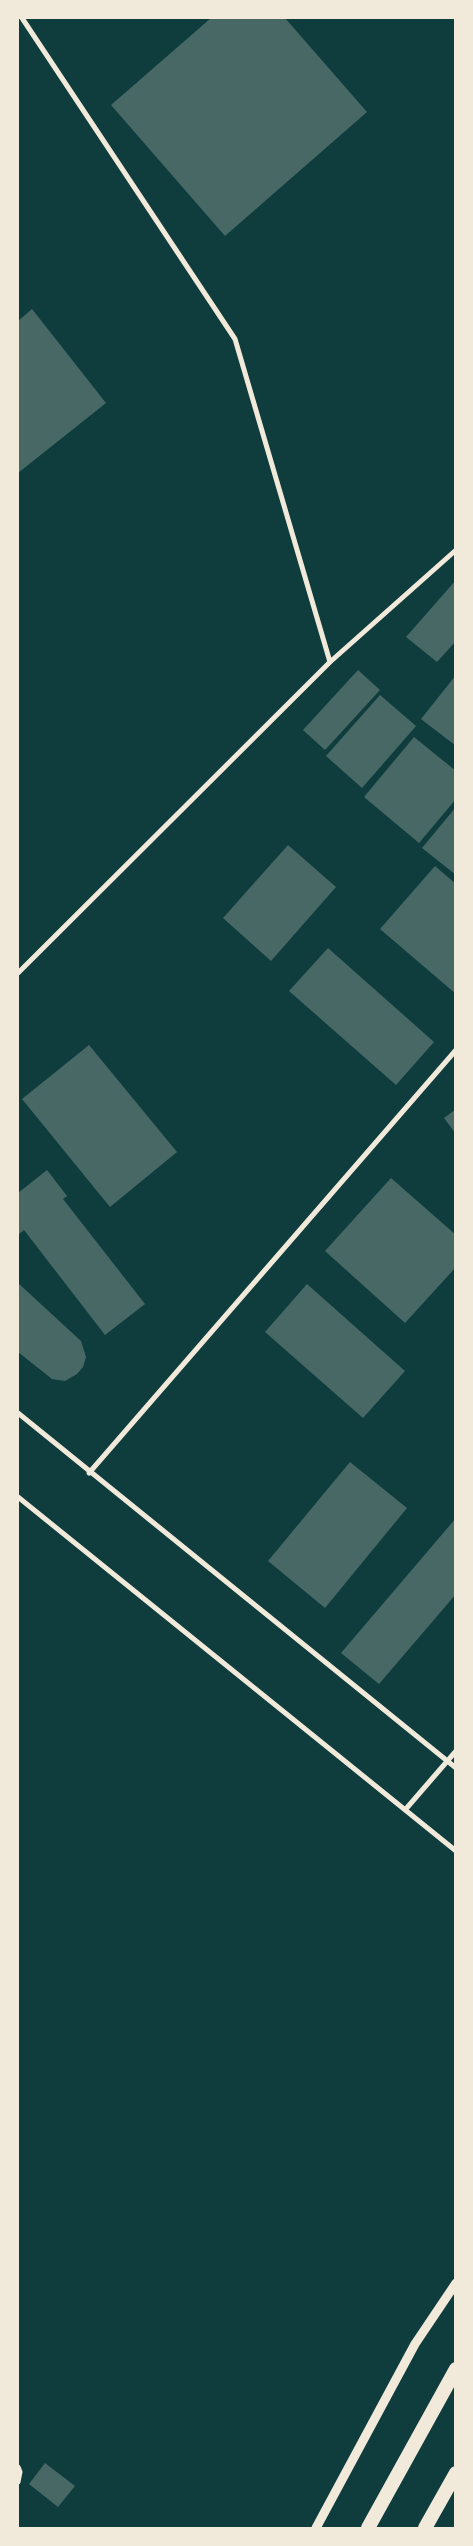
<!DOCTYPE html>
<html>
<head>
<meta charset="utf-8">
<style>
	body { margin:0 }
	#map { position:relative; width:473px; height:2546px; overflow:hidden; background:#0f3d3e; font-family:"Open Sans",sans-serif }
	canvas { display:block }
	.frame { position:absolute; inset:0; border:19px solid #f1e9da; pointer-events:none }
</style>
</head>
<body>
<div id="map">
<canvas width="473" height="2546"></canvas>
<div class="frame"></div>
</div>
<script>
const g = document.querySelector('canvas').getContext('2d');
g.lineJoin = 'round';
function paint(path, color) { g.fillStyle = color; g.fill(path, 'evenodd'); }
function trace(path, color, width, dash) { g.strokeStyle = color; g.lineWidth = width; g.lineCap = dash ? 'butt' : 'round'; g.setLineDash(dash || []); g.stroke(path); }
const building = new Path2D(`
	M 211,18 L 285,18 L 367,112 L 225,236 L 111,105 Z
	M 32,309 L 106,403 L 18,473 L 18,321 Z
	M 456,580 L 456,641 L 437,662 L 406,637 Z
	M 358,670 L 380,690 L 325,750 L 303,730 Z
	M 456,675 L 456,746 L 421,719 Z
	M 380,695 L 416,726 L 362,788 L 326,756 Z
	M 414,737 L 456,771 L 456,799 L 419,843 L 364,797 Z
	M 456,807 L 456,875 L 422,848 Z
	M 288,845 L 336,887 L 271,961 L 223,918 Z
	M 435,866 L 456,884 L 456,994 L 380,929 Z
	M 328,948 L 434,1042 L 396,1085 L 289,991 Z
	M 89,1045 L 177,1152 L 110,1207 L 22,1099 Z
	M 456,1109 L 456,1134 L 444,1118 Z
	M 47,1170 L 67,1196 L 63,1199 L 145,1304 L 105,1335 L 24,1230 L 18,1235 L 18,1193 Z
	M 391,1178 L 456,1235 L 456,1267 L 405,1323 L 325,1251 Z
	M 18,1283 L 81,1341 L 86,1357 L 83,1367 L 77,1374 L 65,1381 L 52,1379 L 18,1352 Z
	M 307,1284 L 405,1371 L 363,1418 L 265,1332 Z
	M 350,1462 L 407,1508 L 325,1608 L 268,1561 Z
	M 456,1518 L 456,1594 L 379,1684 L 341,1653 Z
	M 45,2463 L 75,2486 L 58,2507 L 29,2484 Z`);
const minor = new Path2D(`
	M 22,18 L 235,339 L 330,662
	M 18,973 L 330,662 L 456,550
	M 18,1413 L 456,1768
	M 89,1473 L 456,1050
	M 18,1497 L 456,1851
	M 405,1810 L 456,1751
	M 18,2467 L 20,2472 L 18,2482`);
const tertiary = new Path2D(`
	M 316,2528 L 415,2344 L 456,2283`);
const trunk = new Path2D(`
	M 368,2528 L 456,2369
	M 425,2528 L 456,2473`);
paint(building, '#486865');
trace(minor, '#f1e9da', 5);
trace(tertiary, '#f1e9da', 9);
trace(trunk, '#f1e9da', 14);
</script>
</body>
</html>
